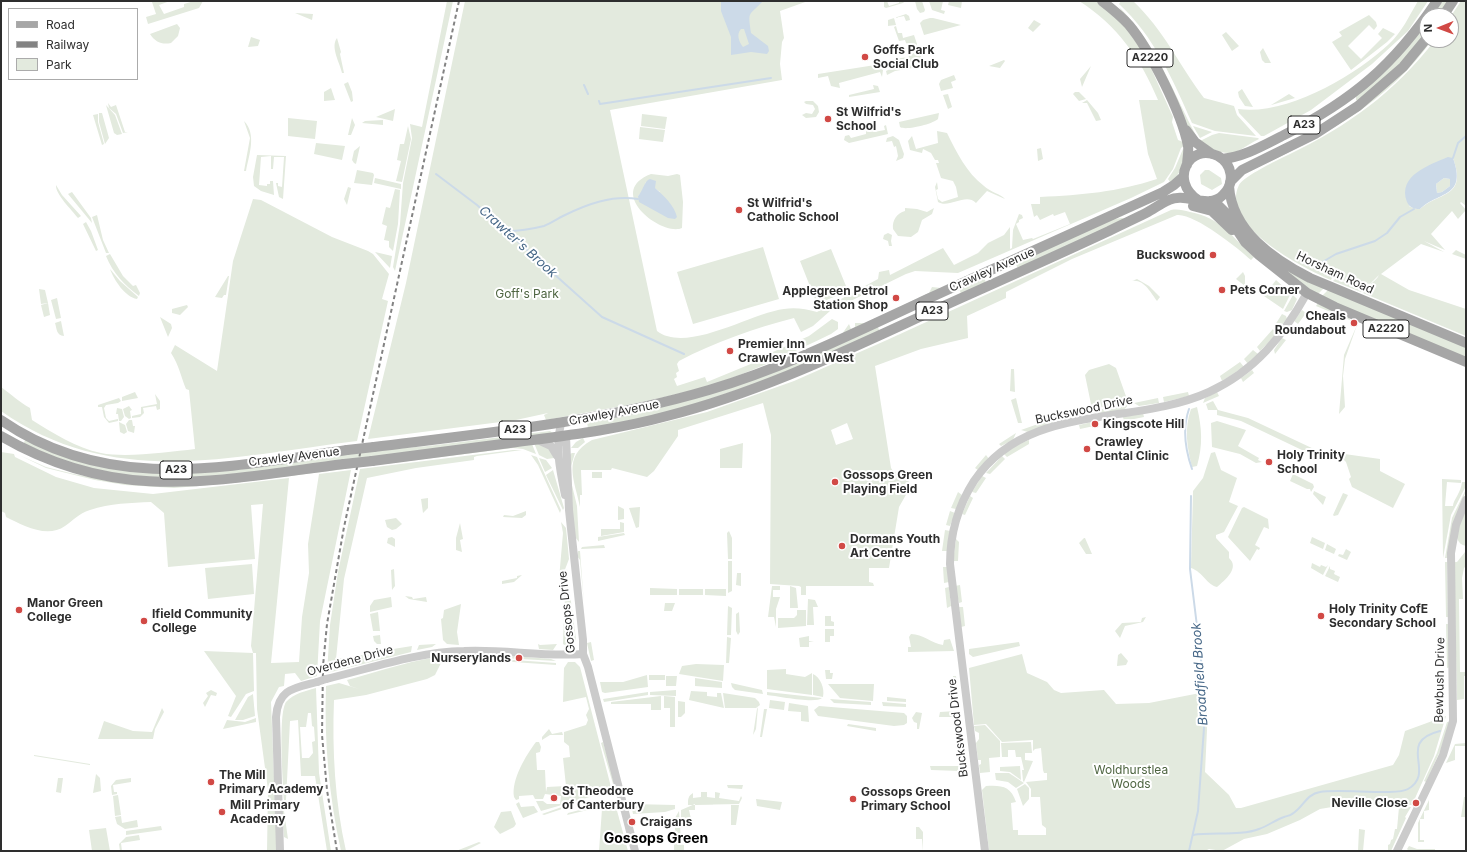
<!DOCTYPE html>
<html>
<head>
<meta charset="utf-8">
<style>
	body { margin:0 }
	#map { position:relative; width:1467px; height:852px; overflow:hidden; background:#fff; font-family:Inter,sans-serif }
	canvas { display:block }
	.frame { position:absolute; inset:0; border:2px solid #2e2e2e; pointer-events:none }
	.legend { position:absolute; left:8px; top:8px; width:130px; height:72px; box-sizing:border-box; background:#fff; border:1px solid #ababab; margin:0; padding:5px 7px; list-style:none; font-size:12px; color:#2e2e2e }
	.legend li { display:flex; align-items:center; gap:8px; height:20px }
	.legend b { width:20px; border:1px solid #ababab }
	.north { position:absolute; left:1419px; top:8px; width:40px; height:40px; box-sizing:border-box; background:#fff; border:1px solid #ababab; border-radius:50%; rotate:269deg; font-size:11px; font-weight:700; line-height:16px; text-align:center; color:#2e2e2e }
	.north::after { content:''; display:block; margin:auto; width:14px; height:18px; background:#d14945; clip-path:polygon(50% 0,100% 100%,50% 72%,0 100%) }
</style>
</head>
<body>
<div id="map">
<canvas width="1467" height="852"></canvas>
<div class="frame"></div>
<ul class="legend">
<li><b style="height:5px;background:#a6a6a6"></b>Road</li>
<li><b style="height:5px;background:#838383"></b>Railway</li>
<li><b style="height:11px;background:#e3eade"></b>Park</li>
</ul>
<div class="north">N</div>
</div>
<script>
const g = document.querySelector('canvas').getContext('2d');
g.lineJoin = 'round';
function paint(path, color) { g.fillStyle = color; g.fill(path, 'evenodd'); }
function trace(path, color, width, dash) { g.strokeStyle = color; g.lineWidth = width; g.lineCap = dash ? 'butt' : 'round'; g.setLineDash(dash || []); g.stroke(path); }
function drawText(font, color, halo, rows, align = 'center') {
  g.font = font + ' Inter,sans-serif'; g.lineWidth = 4; g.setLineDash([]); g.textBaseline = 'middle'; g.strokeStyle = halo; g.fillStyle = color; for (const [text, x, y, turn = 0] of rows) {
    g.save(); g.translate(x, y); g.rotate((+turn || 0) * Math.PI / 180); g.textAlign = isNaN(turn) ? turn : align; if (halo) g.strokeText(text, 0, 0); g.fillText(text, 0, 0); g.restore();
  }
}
const green = new Path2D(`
	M 154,1 L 170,1 L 159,5 L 164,14 L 184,7 L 184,4 L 194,1 L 203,1 L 199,8 L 148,24 L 146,17 L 156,14 L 152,2 Z
	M 447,1 L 453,1 L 395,271 L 393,267 L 400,224 L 403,183 L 412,138 L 410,124 L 422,127 Z
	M 465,1 L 808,1 L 780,11 L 784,38 L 782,42 L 780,64 L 782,80 L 610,110 L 657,331 C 687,354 751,313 784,309 C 795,307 806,309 817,312 L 878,279 L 879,272 L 889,270 L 890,275 L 943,248 L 954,265 L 978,253 L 988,243 L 1004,235 L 1010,227 L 1010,249 L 1012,248 L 1013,230 L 1019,214 L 1022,215 L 1023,218 L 1019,220 L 1019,222 L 1016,224 L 1023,240 L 1032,238 L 1033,239 L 1070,224 L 1065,212 L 1054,216 L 1053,214 L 1040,220 L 1037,215 L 1034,217 L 1031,204 L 1040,204 L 1040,197 C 1082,195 1117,192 1157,179 L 1148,154 L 1139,100 L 1158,100 C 1141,59 1117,25 1079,1 L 1097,1 L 1123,23 L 1145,55 L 1173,117 L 1172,122 L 1178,140 L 1183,142 L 1184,146 L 1181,148 L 1173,169 L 1164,182 L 1131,198 L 958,273 L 915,271 L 906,274 L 830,311 L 813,326 L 801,332 L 794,318 C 755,328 715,342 679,361 L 677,364 L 679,371 L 676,373 L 677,377 L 674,379 L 677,386 L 705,377 L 707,382 L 758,361 L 757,359 L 809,336 L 832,319 L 838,322 L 838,329 L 831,334 C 791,353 751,373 708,386 C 655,401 600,410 546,420 L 544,415 L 548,413 L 516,420 L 368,439 L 406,283 Z
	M 884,1 L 887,1 L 889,6 L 899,3 L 899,1 L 905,1 L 903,3 L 886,8 L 884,7 Z
	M 915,1 L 922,1 L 925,10 L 924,12 L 920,13 L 917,9 Z
	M 929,1 L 943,1 L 941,10 L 945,11 L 944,14 L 932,10 Z
	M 949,1 L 962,1 L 961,8 L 948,5 Z
	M 1121,1 L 1133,1 C 1164,30 1179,65 1204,98 L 1234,106 L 1237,115 L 1256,136 L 1215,131 L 1192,123 C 1173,80 1154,36 1119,4 Z
	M 1418,1 L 1428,1 L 1408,31 L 1372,64 L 1311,110 L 1264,136 L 1261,136 L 1239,113 L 1238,109 C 1286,116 1355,76 1389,44 C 1402,32 1409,16 1418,1 Z
	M 1441,1 L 1449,1 L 1440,16 L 1431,16 Z
	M 1461,1 L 1466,1 L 1466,206 L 1461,202 L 1460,203 L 1466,210 L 1458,219 L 1452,211 L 1431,234 L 1445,250 L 1424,241 L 1444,252 L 1421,244 L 1381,274 L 1409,290 L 1466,309 L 1466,336 L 1363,293 C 1366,285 1375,283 1379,275 L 1371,283 L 1364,287 L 1357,286 L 1333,276 L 1331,280 C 1303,268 1219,225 1239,185 C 1244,176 1278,160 1288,155 C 1348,126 1394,93 1435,40 L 1451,40 L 1451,16 ZM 1453,158 C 1467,198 1441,191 1420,209 L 1413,208 L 1409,206 L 1427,167 L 1445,159 Z
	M 1119,7 C 1157,44 1173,93 1198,139 L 1192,134 Z
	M 295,13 L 313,14 L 312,20 Z
	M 906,14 L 909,16 L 910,20 L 906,21 L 904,16 L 894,18 L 896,25 L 888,26 L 888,20 Z
	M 1369,15 L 1376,22 L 1377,26 L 1374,30 L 1369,25 L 1348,46 L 1361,59 L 1382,38 L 1378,34 L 1383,28 L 1395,34 L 1387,42 L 1351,70 L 1332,42 L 1342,36 L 1339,32 Z
	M 930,18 L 933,18 L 961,25 L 924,35 L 920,23 L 923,20 Z
	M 1034,20 L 1041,24 L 1033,32 L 1028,28 Z
	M 1427,21 L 1427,34 L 1406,59 L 1360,102 L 1356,100 L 1356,95 Z
	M 177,24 L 180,28 L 178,36 L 171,43 C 162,45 155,42 150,34 Z
	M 896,26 L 898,33 L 902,33 L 903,38 L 914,35 L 917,44 L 916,47 L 914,48 L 906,43 L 905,40 L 899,41 L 894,27 Z
	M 1226,32 L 1239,46 L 1232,51 L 1222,35 Z
	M 251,37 L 260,40 L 258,46 L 248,47 Z
	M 337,38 L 341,52 L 340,54 L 344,73 L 342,73 C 340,63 330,47 337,38 Z
	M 1430,40 L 1432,40 C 1389,101 1327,134 1261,166 L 1313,139 Z
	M 1263,48 L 1271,63 L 1265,63 L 1262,60 L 1260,52 Z
	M 915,52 L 920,54 L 922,60 L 888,66 L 883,70 L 882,77 L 880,72 L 839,83 L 840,88 L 831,86 L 828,76 L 818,78 L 818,74 L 888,63 L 889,60 L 908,57 Z
	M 1004,60 L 1005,61 L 1000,68 L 989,66 Z
	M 917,64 L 918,67 L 895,71 L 887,75 L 886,71 L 890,69 Z
	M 1091,66 L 1082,87 L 1080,79 Z
	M 954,75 L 956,80 L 951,82 L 953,88 L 941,91 L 939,84 L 941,80 Z
	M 348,82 L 352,92 L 353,101 L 351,102 L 344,84 Z
	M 873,85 L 878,86 L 880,92 L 849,97 L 849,95 L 874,89 Z
	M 331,88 L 335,100 L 324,101 L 324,92 Z
	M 1242,89 L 1253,107 L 1245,106 L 1239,97 L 1238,92 Z
	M 1075,92 L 1079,92 L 1086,99 L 1079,101 L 1073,94 Z
	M 948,94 L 952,107 L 948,109 L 943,95 Z
	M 1289,94 L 1295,98 L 1268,106 L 1271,105 Z
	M 1087,100 L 1098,113 L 1101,120 L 1096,121 L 1087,103 L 1082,103 Z
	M 806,101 L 813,101 L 818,106 L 819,112 L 816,117 L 806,118 L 802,115 L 806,113 L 812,114 L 815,109 L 813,105 L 806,104 L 804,102 Z
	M 108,103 L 111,107 L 116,105 L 125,132 L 128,132 L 123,133 L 116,114 L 109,108 Z
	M 106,105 L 115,115 L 122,134 L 117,135 L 114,133 Z
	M 395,109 L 393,121 L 376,117 Z
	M 99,113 L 102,113 L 109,138 L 105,144 L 99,122 Z
	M 939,113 L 938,119 C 933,124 905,131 900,127 L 899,122 Z
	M 98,114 L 98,122 L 104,144 L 102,145 L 93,115 Z
	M 642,114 L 667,117 L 665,129 L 641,126 Z
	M 288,118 L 317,121 L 315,139 L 288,136 Z
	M 352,118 L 355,125 L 351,135 L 348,135 Z
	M 383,120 L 383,125 L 362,123 L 365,121 Z
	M 244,121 C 257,134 249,155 246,171 L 244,171 L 250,138 Z
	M 886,125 L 888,134 L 849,143 L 844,140 L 845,136 L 849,135 L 851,138 L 866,134 L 866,131 L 869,128 L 873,129 L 874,132 L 885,130 L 884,126 Z
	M 408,126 L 411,139 L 402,182 L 396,181 L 401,161 L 397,160 L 400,144 L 404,144 Z
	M 1193,126 L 1212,132 L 1200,138 Z
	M 640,127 L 665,130 L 663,142 L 639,139 Z
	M 937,131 L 947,133 C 957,153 966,172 984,186 C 990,192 1001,194 1005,199 L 987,191 L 976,203 C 966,192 949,209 938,202 L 935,187 L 937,182 L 938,189 L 936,190 L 938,199 L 942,202 L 958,197 L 956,187 L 953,181 L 941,178 L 936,163 L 939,163 L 938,160 L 935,160 L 931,153 L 923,149 L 922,153 L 910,150 L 908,141 L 912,136 L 916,149 L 938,143 Z
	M 1219,133 L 1258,138 L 1259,139 C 1252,142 1247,146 1240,150 C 1226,158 1211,148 1198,142 L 1212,135 Z
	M 893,136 L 899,140 L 904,154 L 903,158 L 896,161 L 898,156 L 896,146 L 894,147 L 892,141 L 886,142 L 887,138 Z
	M 316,143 L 345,146 L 342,160 L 314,154 Z
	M 360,146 L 356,164 L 354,163 L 352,160 L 354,151 Z
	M 1041,148 L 1043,159 L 1038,161 L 1037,149 Z
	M 1183,149 L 1185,149 C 1184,160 1181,177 1170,182 L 1168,179 L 1175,168 Z
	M 257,155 L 286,156 L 283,199 L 279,197 L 276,183 L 278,183 L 278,186 L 282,187 L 284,157 L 274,157 L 273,169 L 271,169 L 271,156 L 261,157 L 259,185 L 267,186 L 267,184 L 270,184 L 270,181 L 273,181 L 274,195 L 261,191 L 254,186 L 253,177 Z
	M 357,170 L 373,173 L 374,175 L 372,185 L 354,183 Z
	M 1205,170 L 1209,170 L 1221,178 L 1222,184 L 1212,190 L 1201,184 L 1200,175 Z
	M 651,174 L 668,176 L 677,174 L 680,175 L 683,202 L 682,228 C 662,237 604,192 651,174 ZM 646,182 L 660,192 L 638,196 L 643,191 Z
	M 375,178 L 401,184 L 401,189 L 374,183 Z
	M 1444,178 L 1450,179 L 1450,186 L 1442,192 L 1437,193 L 1436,184 Z
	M 56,185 L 62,195 L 81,216 L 78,218 C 72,210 55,194 56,185 Z
	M 348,187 L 351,188 L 347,205 L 344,199 Z
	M 395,189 L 400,190 L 398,224 L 393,251 L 389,247 L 389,241 L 384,240 L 387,226 L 382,224 L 386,207 L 390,208 Z
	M 72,192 L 91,218 L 92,223 L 68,194 Z
	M 253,199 L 261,200 L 332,237 L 368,251 L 373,254 L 389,274 L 382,299 L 388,301 L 357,441 C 233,456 113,490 1,411 L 1,387 C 12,395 19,402 30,408 L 32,420 C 53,433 76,448 101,453 C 126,458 169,452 195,449 L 189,390 L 186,389 C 181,377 179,365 171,353 L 175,345 L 217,371 L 233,261 Z
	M 905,208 L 917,209 L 927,212 L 934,208 L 932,214 L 922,220 L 918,232 L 911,237 L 898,236 L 893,229 C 892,220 897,213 905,211 Z
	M 1171,210 C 1177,209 1183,210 1190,212 C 1221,218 1231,236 1254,257 L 1251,260 C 1238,248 1194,213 1177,215 L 1072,259 L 1006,292 L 1006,298 L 967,316 L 968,338 L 921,349 L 875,366 L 891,468 L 893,471 L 903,474 L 909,479 L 907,493 L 899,507 L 889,568 L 869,568 L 869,582 L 873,583 L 874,586 L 806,586 L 806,595 L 801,595 L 801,587 L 799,586 L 770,584 L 771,435 L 763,403 L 678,430 L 678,436 L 654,471 L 647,477 L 612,468 L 611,470 L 581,470 L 582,495 L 580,495 L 580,507 C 575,481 561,457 592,440 L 707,412 L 794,381 L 887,340 ZM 847,423 L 853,439 L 836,445 L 831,430 Z
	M 97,215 L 103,240 L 109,253 L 106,253 L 92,217 Z
	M 1122,218 L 1125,219 L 1018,269 L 1015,262 L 1113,219 Z
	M 86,222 L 91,231 L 98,250 L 96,251 L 83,224 Z
	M 888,233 L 892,235 L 891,241 L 892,246 L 889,246 L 888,241 L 883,239 L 884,235 Z
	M 763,247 L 779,299 L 693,324 L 677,272 Z
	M 831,249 L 848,291 L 817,304 L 800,261 Z
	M 1456,250 L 1466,255 L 1466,259 L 1452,254 Z
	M 375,252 L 392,256 L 390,268 Z
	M 110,254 L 123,276 L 133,286 L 136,285 L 140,293 L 139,296 C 124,285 113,273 106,256 Z
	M 1270,258 L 1324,288 L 1317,295 Z
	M 110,269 L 120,281 L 138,297 L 137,299 C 125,297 114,280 110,269 Z
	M 1243,272 L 1245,276 L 1245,286 L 1236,279 Z
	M 228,276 L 229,276 L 226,295 L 224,295 L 222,298 L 215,297 Z
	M 984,277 L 986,283 L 961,294 L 959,288 Z
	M 1137,279 L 1149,286 L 1160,297 L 1157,301 C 1151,293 1144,279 1132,281 Z
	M 1335,279 L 1363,288 L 1361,292 L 1333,281 Z
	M 1276,280 L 1287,290 L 1290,295 L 1283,309 L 1264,296 Z
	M 932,287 L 941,288 L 941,290 L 844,335 L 842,334 L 849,324 L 851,329 L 855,327 L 855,323 L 866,323 L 929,293 Z
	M 39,289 L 45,290 L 48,303 L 41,304 Z
	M 1328,290 L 1466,347 L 1466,359 L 1321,297 Z
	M 1293,295 L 1297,299 L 1292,310 L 1287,312 L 1284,311 Z
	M 57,298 L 61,318 L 56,319 L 51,300 Z
	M 48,303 L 50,315 L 44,317 L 41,305 Z
	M 1318,303 L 1349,317 L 1350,320 L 1316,306 Z
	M 187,305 L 188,307 L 180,315 L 172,313 L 172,309 Z
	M 1302,310 L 1306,313 L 1298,324 L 1294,321 Z
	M 1282,314 L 1286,316 L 1287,319 L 1279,328 L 1275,325 Z
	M 160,317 L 171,324 L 172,328 L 168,337 Z
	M 61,321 L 64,336 C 56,335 57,329 55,323 Z
	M 877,325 L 880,332 L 768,379 L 676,411 L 588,429 L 587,421 L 657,407 Z
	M 1357,325 L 1345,359 L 1343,376 L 1345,407 L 1339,414 L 1344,355 Z
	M 1273,329 L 1277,334 L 1260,351 L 1257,347 Z
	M 1282,338 L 1286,340 L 1275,354 L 1274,350 Z
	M 1253,350 L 1258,354 L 1248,364 L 1244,359 Z
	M 1240,362 L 1244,367 L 1222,381 L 1220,376 Z
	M 1109,364 L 1116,368 L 1128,402 L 1092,409 L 1085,375 L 1089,370 Z
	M 1011,369 L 1014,369 L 1015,392 L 1010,391 Z
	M 1252,370 L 1254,373 L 1243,382 L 1241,378 Z
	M 135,392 L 138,398 L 122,401 L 122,397 Z
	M 1188,392 L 1189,396 L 1164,402 L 1163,397 Z
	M 1217,392 L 1219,396 L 1203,403 L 1205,398 Z
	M 155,394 L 160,401 L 160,409 L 157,410 L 156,406 L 143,408 L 144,413 L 140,417 L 132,418 L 132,416 L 141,414 L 141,407 L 157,404 Z
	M 119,398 L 121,401 L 118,403 L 106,405 L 104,408 L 106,418 L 109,421 L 118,419 L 118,421 L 109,423 L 104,417 L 102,407 L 98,407 L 98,405 Z
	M 1016,398 L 1022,423 L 1018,423 L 1011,400 Z
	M 1158,398 L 1159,403 L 1139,406 L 1134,403 Z
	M 1213,401 L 1218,410 L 1248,418 L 1316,450 L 1380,459 L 1380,471 L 1405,484 L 1393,508 L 1352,487 L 1349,479 L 1351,477 L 1346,462 L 1342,458 L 1324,457 L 1304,451 L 1241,421 L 1217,415 L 1217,410 L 1208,410 L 1206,404 Z
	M 1129,404 L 1124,410 L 1096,414 L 1092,411 Z
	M 129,406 L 132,410 L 130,411 L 131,418 L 129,419 L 125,416 L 123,409 Z
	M 1197,407 C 1202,428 1203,445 1197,466 L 1192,467 C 1187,448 1184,428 1191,409 Z
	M 117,408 L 122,409 L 124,417 L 121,421 L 119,421 L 118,414 L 116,414 Z
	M 1087,411 L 1084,417 L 1070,419 L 1069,415 Z
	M 1143,413 L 1144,417 L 1124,421 L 1123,417 Z
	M 1055,418 L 1055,423 L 1028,432 L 1021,430 Z
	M 129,420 L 132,420 L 133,426 L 135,426 L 134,433 L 128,431 L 126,424 Z
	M 1217,421 L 1246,430 L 1238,446 L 1259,458 L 1258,460 L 1262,462 L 1256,463 L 1240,454 L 1212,447 L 1211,423 Z
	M 119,422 L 125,425 L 127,432 L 124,434 L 120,432 Z
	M 1092,422 L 1094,426 L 1080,429 L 1079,425 Z
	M 550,431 L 553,433 L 294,468 L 171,480 L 92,471 L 23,445 L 25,440 L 19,437 L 20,435 L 133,471 L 428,446 Z
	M 1016,433 L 1013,440 L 1001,446 L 999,444 Z
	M 583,438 L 585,442 L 578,448 L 571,448 L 576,442 Z
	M 1029,440 L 1029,444 L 1007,457 L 1004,454 L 1014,446 Z
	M 534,443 L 548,447 L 554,458 L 547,459 L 539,455 Z
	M 743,443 L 742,468 L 720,468 L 720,449 Z
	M 532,444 L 536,454 L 523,449 L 513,448 L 234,483 L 174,488 L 125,485 L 95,480 L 46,468 L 19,455 L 46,467 L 74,474 L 137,485 Z
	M 513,450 L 522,450 L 477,456 L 474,457 L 474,460 L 416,468 L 367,478 L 344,579 L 336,659 L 342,658 L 340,662 L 342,667 L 349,664 L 349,657 C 371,654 391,649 412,646 L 411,652 L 327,673 L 330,625 L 338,572 L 360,469 Z
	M 1,452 L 14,454 L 15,457 L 56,477 L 94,488 L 153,494 L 289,478 L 271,663 L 299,662 L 302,617 L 309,573 L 308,544 L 319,474 L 351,470 L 320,621 L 317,676 L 301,681 L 295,673 L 285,674 L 284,686 L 279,687 L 271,702 L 277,851 L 267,851 L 268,790 L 257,709 L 256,653 L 253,653 L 254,691 L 246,694 L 231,717 L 228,716 L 236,696 L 204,651 L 253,653 L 251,646 L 263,504 L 251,505 L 255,559 L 168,567 L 164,513 L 151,502 C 131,503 110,503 90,510 C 78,514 74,520 65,526 C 47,539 22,525 6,517 L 5,513 L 1,511 Z
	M 1215,452 L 1221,470 L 1237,478 L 1229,502 L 1238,506 L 1224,532 L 1216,535 L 1216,538 L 1229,552 L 1229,558 C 1240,568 1225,580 1217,587 C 1207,585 1203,572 1191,568 L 1193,491 L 1203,478 L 1211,453 Z
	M 572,453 L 575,453 L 569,473 L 577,506 L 579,542 L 575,537 C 572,509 569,482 570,454 Z
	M 531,455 L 537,457 L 561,510 L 560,513 L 538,465 Z
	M 986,455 L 989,459 L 978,470 L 975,468 Z
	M 1002,456 L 1005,459 L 990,474 L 986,473 Z
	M 539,458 L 546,460 L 552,468 L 545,472 Z
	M 553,470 L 564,508 L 563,510 L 546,475 Z
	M 592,472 L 602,472 L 602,478 L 592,478 Z
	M 1293,474 L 1313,484 L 1314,487 L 1311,492 L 1310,489 L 1307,489 L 1290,481 Z
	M 982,476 L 986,478 L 976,493 L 972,492 Z
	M 1442,479 L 1461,480 L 1461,483 L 1447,482 L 1445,506 L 1453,506 C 1453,500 1461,493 1462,482 L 1466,482 L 1466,486 L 1451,515 L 1443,558 Z
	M 1466,489 L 1448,558 L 1445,558 L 1452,518 Z
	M 1314,491 L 1326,497 L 1323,505 L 1313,494 Z
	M 958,492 L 962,495 L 956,509 L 951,508 Z
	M 1343,493 L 1348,495 L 1338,515 L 1334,516 L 1333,515 Z
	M 970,496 L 973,498 L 965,515 L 962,514 Z
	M 428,498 L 428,508 L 423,513 L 421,499 Z
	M 618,506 L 624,509 L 624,519 L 618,520 Z
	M 640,507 L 639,527 L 636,528 L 629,508 Z
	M 1244,507 L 1268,519 L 1269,529 L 1264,527 L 1255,545 L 1260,548 L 1259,550 L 1257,549 L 1250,561 L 1228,537 L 1242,508 Z
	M 1466,507 L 1466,546 C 1448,542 1462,518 1466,507 Z
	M 526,511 L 526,515 L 522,518 L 503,517 L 504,515 L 513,516 Z
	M 950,511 L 955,513 L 950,526 L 946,525 Z
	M 396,518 L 402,524 L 396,529 L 392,530 L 387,527 L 385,520 Z
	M 561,522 L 566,528 L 569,559 L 561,580 L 559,579 L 563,533 Z
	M 620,522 L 624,523 L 624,532 L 601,536 L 601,529 L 620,529 Z
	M 460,523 L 463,539 L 460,540 L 462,552 L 456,550 L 456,538 Z
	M 945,530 L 950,531 L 947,551 L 942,551 Z
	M 729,531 L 732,538 L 732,559 L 728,559 L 727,533 Z
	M 624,533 L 625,535 L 598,541 L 598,537 Z
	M 392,537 L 395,539 L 395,547 L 387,543 L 388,538 Z
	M 1312,537 L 1325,543 L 1323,549 L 1310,543 Z
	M 1084,538 L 1085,538 L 1092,554 L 1086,554 L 1079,543 Z
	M 956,539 L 959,542 L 958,561 L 953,561 Z
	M 1327,544 L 1336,549 L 1334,554 L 1325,550 Z
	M 604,545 L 605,548 L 581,549 L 582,547 Z
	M 1346,549 L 1351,552 L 1347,560 L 1338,556 L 1339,554 L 1343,555 Z
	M 578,551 L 580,551 L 584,604 L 580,560 L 577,556 Z
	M 1465,552 L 1466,552 L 1465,567 L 1464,568 L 1462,578 L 1463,599 L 1459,599 L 1460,672 L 1466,672 L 1466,676 L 1464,676 L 1464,699 L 1457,700 L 1454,562 L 1457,562 Z
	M 728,561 L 732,561 L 732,591 L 728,593 Z
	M 1445,562 L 1447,562 L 1448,617 L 1446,617 Z
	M 1312,563 L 1320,567 L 1321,565 L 1326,567 L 1328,565 L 1323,575 L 1311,568 Z
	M 252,564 L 254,594 L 208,599 L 205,568 Z
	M 1330,566 L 1330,569 L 1335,571 L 1334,574 L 1340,577 L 1338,582 L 1325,576 Z
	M 943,567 L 947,567 L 949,582 L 944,583 Z
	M 394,569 L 395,586 L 392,590 L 391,570 Z
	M 567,569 L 568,579 L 566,580 L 567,587 L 569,587 L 576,639 L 574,645 L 570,648 L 563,644 L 564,613 L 569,611 L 569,607 L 565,605 L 563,583 Z
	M 737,573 L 741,573 L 741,586 L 736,585 Z
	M 522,575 L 514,582 L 502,584 L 502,581 L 517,578 L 517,576 Z
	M 960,585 L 962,602 L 959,603 L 955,586 Z
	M 772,586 L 780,586 L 780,590 L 773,590 L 773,597 L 780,597 L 776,609 L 776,627 L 774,617 L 768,617 Z
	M 790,586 L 796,588 L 798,608 L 790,608 Z
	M 949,587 L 951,606 L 947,608 L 945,588 Z
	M 650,588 L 677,589 L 677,595 L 650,595 Z
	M 679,589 L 703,589 L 703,595 L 679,595 Z
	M 705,589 L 726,589 L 726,596 L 705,595 Z
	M 405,596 L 412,597 L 413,599 L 426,597 L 427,602 L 409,599 Z
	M 391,597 L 392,607 L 370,612 L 370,606 L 374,600 Z
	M 808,599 L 815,600 L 818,607 L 813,607 L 814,625 L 807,625 Z
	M 665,603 L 675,603 L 672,611 L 664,611 Z
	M 461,604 L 457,632 L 459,645 L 447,644 L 443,640 L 441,619 L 443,618 L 444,610 Z
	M 728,606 L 732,608 L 731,635 L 727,635 Z
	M 959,607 L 963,607 L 965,626 L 961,627 Z
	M 797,610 L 806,610 L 806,626 L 778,628 L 778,618 L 794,618 L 797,615 Z
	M 378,612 L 380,631 L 373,631 L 370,614 Z
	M 739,612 L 740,632 L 738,635 L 736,631 L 736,614 Z
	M 825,616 L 831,616 L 831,621 L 834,622 L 834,626 L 825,626 Z
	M 1146,617 L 1143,622 L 1125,626 L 1120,638 L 1115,631 L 1122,623 L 1141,622 L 1142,618 Z
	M 1446,624 L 1448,624 L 1450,667 L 1447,668 Z
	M 825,629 L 834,629 L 834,636 L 830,636 L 830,642 L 825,642 Z
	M 911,634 C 923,634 931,643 943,645 L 944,640 L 950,639 L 954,651 L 908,652 L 908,647 L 911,647 L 909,637 Z
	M 380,635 L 381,644 L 377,644 L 374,641 L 373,636 Z
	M 809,636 L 809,641 L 814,642 L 809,642 L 809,647 L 800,647 L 799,638 Z
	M 727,637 L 731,638 L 729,663 L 726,663 Z
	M 591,642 L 594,660 L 591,661 L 587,643 Z
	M 1019,642 L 1020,646 L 973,657 L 969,654 L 969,649 Z
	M 436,644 L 432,647 L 417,650 L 419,645 Z
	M 538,644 L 540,645 L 557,644 L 553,650 L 539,649 Z
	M 1121,653 L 1128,661 L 1126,665 L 1117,666 L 1118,655 Z
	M 489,654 L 551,659 L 556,661 L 485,657 Z
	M 1022,654 L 1027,673 L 1047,682 L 1054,690 L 1061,693 L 1104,690 L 1116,704 L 1149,703 L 1200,693 L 1206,695 L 1207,730 L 1205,772 L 1229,795 L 1236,808 L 1241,808 L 1393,765 L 1399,755 L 1405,731 L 1446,716 L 1434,756 L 1412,805 L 1344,805 L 1320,809 L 1300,820 L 1267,834 L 1244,839 L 1222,851 L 1209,849 L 1207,850 L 1212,851 L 989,851 L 982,790 L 986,786 C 1001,785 1011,786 1016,802 L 1011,803 L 1013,830 L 1018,830 L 1018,835 L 1046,835 L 1046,828 L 1042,825 L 1040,797 L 1031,797 L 1031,789 L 1026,782 L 1047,780 L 1047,773 L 1044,773 L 1043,770 L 1041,748 L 1035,749 L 1033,751 L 1033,740 L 1002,742 L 986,724 L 974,725 L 969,668 Z
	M 451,656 L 474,658 L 475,660 L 444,657 L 435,675 L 427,679 L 366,695 L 334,700 C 332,751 335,802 346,851 L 341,851 C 329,797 324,741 326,686 L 339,683 L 359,689 L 350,686 L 347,680 C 381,671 416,658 451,656 Z
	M 486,658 L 556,663 L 556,665 L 485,660 Z
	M 568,662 L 575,662 L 580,667 L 611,787 L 607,792 L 541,811 L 536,801 L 543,801 L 547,804 L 560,804 L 561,796 L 545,794 L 543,799 L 535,799 L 533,795 L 519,796 L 519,799 L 516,800 L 514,797 C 511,780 526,755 536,742 L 539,742 L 541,747 L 540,752 L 536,753 L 537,770 L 545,770 L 546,792 L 547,787 L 566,786 L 563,758 L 570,757 L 569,746 L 564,742 L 564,732 L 586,725 L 588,720 L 586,715 L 589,709 L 586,697 L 563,702 L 564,668 Z
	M 696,664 L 724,665 L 723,681 L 679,674 L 682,666 Z
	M 786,669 L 786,674 L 805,677 L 812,673 L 812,695 L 767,689 L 767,670 Z
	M 825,670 L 830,670 L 830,673 L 833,673 L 832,679 L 826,679 Z
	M 813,674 C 820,677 825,688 823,697 L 813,695 Z
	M 647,675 L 648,687 L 605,693 L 602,692 L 600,682 L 623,682 Z
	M 649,675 L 665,675 L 665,680 L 649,680 Z
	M 666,676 L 677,676 L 676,686 L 666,686 Z
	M 953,676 L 956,676 L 959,702 L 953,702 Z
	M 695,678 L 722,682 L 722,688 L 695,686 Z
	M 731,683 L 762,690 L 763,694 L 735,690 L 732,687 Z
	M 828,684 L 874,684 L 873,701 L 840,698 Z
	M 316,688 L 319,773 L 331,851 L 327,851 L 315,776 L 301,776 L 298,720 L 290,721 L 286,800 L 284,800 C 283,782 278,714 286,702 C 294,693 306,691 316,688 ZM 308,713 L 311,713 L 312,726 L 314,727 L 315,741 L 312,742 L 313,753 L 309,758 L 302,758 L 300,727 L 306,727 Z
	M 211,690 L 217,693 L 216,696 L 211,695 L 205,707 L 203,703 L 208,696 L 206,693 Z
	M 676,690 L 676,696 L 650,695 L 650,692 Z
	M 691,691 L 707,692 L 707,696 L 717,697 L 717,693 L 721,693 L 724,708 L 689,700 Z
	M 648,692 L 648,695 L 604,702 L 603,699 Z
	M 767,692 L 822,698 C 816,704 777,696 767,695 Z
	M 723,693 L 755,698 L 759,702 L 760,705 L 756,708 L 725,708 Z
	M 253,694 L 255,716 L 243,720 L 235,720 L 248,697 Z
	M 661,696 L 661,710 L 651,710 L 651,704 L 611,704 L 611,702 Z
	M 664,696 L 675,697 L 675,727 L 670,727 L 670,708 L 664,708 Z
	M 887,697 L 906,699 L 906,702 L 887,701 Z
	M 830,699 L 871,702 L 871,705 L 834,703 Z
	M 770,700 L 785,702 L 784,710 L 769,708 Z
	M 678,701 L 685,702 L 685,713 L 681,717 L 678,717 Z
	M 882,702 L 906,704 L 906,707 L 883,706 Z
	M 789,703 L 808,706 L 809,722 L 801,721 L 801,712 L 788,711 Z
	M 819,706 L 904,713 L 907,716 L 907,723 L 904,725 L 894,726 L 818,716 L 814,710 Z
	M 758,707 L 756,729 L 753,735 L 757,709 Z
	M 162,708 L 164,712 L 155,729 L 153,739 L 98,739 L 104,721 L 133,731 L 152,732 Z
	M 764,709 L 767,709 L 762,737 L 760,737 Z
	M 956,711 L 961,711 L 961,717 L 939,717 L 940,712 Z
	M 916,712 L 922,713 L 919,729 L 917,729 L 917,723 L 914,722 L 912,718 Z
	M 256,718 L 256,722 L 223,729 L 227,720 L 245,722 Z
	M 1447,722 L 1449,722 L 1441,749 L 1426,782 L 1424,781 L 1437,753 Z
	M 848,724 L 876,728 L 876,731 L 847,726 Z
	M 985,725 L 1000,741 L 1000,757 L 989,758 L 990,772 L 980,773 L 979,765 L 981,764 L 981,760 L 978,760 L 976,743 L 979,739 L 979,733 L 975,731 L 974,726 Z
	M 549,729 L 552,734 L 562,732 L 563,735 L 550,735 L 542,740 L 542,737 Z
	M 603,742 L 615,783 L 613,784 L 601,743 Z
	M 1031,742 L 1032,753 L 1025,753 L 1025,760 L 1033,761 L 1024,782 L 1023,781 L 1022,770 L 1024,770 L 1021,757 L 1016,757 L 1015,750 L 1008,750 L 1008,757 L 1002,757 L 1001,743 Z
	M 1466,743 L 1466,746 L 1455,746 L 1455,760 L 1446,763 L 1455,744 Z
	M 34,755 L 90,764 L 90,765 L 34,756 Z
	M 930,766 L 961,766 L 960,771 L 931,770 Z
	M 1020,766 L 1021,780 L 1010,772 L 1000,771 L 1000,767 Z
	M 995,773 L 1009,773 L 1024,783 L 1016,788 L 1008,782 L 996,780 Z
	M 96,774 L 100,778 L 101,791 L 93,793 Z
	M 58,778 L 63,778 L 61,793 L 56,792 Z
	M 131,778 L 131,782 L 113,785 L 114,792 L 117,792 L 117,794 L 112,795 L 111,786 L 116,780 Z
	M 1025,784 L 1029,788 L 1029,799 L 1023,806 L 1017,789 Z
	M 727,785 L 743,785 L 742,789 L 728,788 Z
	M 701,792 L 707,792 L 707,797 L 715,798 L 715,792 L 720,793 L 719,798 L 739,801 L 741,796 L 742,798 L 739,804 L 688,805 C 688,799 688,796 693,793 L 693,798 L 701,797 Z
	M 118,795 L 121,815 L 115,816 L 113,796 Z
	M 1464,797 L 1466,797 L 1466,817 L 1461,817 Z
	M 756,799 L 782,802 L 780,810 L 757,806 Z
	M 1429,800 L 1429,810 L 1424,811 L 1424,819 L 1420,819 L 1420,840 L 1424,840 L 1424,842 L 1418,842 L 1418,823 Z
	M 519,802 L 521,807 L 534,806 L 538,812 L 523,818 L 516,804 Z
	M 573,803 L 574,805 L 544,815 L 542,814 Z
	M 631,804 L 675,805 L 675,809 L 665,812 L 633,814 Z
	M 695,804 L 695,810 L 689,810 L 691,819 L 681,820 L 681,810 Z
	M 599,805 L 600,807 L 567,815 L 568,813 Z
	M 613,805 L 616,807 L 628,851 L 599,851 L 602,809 Z
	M 731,805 L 739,805 L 736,825 L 731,825 Z
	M 1399,807 L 1411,807 L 1405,817 L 1406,818 L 1391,851 L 1386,851 L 1388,850 L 1388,845 L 1390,844 L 1391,840 L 1393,839 L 1395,829 L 1397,829 Z
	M 282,811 L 284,811 L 288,839 L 284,837 Z
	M 511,811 L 516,824 L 514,827 L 500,834 L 494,827 L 501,812 Z
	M 679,811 L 681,841 L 675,839 L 675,818 Z
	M 121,816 L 122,823 L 137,820 L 138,827 L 125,829 L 117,824 L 115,817 Z
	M 161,826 L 162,830 L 126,835 L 126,831 Z
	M 916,827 L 919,827 L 923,832 L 923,851 L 922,839 L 916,839 Z
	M 106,828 L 110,851 L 92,851 L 89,830 Z
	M 1359,829 L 1365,830 L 1363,851 L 1358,851 Z
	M 139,835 L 140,840 L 121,843 L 122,851 L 120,851 L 119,844 L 126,837 Z
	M 479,842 L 481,843 L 465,851 L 456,851 Z
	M 674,843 L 684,845 L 684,851 L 674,851 Z
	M 1409,846 L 1417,849 L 1435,849 L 1435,851 L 1409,851 L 1407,849 Z`);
const water = new Path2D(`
	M 721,1 L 763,1 C 748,17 748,10 751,33 L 768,46 L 769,51 L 767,54 L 751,52 L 731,55 L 731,37 L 721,11 ZM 741,29 L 744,29 L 749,44 L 743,47 C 739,42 736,34 741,29 Z
	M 1448,157 L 1453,158 C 1467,198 1439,191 1420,209 C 1414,209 1410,208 1407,202 C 1397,175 1430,165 1448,157 ZM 1444,178 L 1450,179 L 1450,186 L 1442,192 L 1437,193 L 1436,184 Z
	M 650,179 L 656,181 L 655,188 C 664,196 674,205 677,217 L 675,219 L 668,218 L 639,202 L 638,196 C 643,191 644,181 650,179 Z`);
const stream = new Path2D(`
	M 584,85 L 588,94
	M 599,101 L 600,104 L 771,78
	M 1453,158 L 1458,143 L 1466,136
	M 436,174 L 477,205 L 602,317 L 684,354
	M 507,231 C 520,231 532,229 544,226 C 551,223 557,219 563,216 C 587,204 612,195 638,199
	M 1319,264 L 1336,254 L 1375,241 L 1387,233 L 1400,217 L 1414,209
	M 1189,409 C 1182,429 1185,449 1192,469
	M 1193,835 C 1212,832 1242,836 1259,829 C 1268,826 1275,820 1284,817 C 1286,816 1290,816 1292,814 C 1303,808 1306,794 1320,792 C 1339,788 1396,796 1408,789 C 1437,772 1395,742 1440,731
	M 1189,851 L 1198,811 L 1205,714 L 1201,659 L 1190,569 L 1191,496`);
const tertiary = new Path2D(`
	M 561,423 C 555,448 560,470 565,495
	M 566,436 L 569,510 L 583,640 L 583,654 L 588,667 L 635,851
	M 538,440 L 551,446 L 557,456
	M 326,679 C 372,668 417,652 464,651 C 503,649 543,657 583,654
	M 280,851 L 276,717 C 278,689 294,688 317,682
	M 985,851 L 950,564 C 950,534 958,506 974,481 C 1028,401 1132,427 1209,392 C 1255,371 1283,336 1307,293
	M 1397,851 L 1443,755 L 1453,721 L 1451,553 L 1456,525 L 1466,500`);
const primary = new Path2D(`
	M 1102,1 C 1111,8 1121,16 1129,25 C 1150,50 1182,114 1188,146 C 1189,152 1187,159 1187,165
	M 1443,16 L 1453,1
	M 1186,130 L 1195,142 L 1212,154
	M 1222,159 C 1244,157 1264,145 1284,135 C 1353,100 1394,65 1437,1
	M 1230,182 L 1242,170 L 1315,134 L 1358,106 L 1403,67 L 1427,38
	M 1229,186 C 1232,231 1273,259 1310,278 L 1466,343
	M 1210,201 L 1219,206 L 1225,212 L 1245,242 L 1259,255 L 1307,293 L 1335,307 L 1466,362
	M 1193,206 L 1212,211 L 1232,230
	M 1,420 C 108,494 227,467 347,450
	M 1,436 C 119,505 217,480 344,464
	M 374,447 C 487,433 600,422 709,390 C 787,367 860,330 934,296 C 1010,261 1086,227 1163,192 L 1174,185 L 1183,177
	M 372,461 C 418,455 464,449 510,443 C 562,436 616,430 667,416 C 773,389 869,339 968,295 C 1015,274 1062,253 1109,231 C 1121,225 1134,219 1146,213 C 1154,209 1161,203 1169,200 C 1186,192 1208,210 1223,195 C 1235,184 1233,164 1218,156 C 1189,142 1169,181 1198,200`);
const rail = new Path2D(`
	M 337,851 L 327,790 L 322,735 L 323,666 L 327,624 L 344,527 L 459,1`);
const tertiaryBridge = new Path2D(`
	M 317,682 L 326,679`);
const primaryBridge = new Path2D(`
	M 347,450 L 374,447
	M 344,464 L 372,461`);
const markers = [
	[865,57,4,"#d14945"],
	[828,119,4,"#d14945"],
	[739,210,4,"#d14945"],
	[1213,255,4,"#d14945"],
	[1222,290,4,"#d14945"],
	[896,298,4,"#d14945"],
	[1354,323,4,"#d14945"],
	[730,351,4,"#d14945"],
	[1095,424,4,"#d14945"],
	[1087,449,4,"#d14945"],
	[1269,462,4,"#d14945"],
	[835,482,4,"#d14945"],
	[842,546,4,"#d14945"],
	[19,610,4,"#d14945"],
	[1321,616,4,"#d14945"],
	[144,621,4,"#d14945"],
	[519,658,4,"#d14945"],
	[211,782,4,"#d14945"],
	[554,798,4,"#d14945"],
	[853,799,4,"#d14945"],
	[1416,803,4,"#d14945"],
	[222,812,4,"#d14945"],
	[632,822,4,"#d14945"]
];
const shields = [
	[1150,58,46],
	[1304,125,32],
	[932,311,32],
	[1386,329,46],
	[515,430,32],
	[176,470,32]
];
const shieldNames = [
	["A2220",1150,58],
	["A23",1304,125],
	["A23",932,311],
	["A2220",1386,329],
	["A23",515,430],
	["A23",176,470]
];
const poiNames = [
	["Goffs Park",873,50],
	["Social Club",873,64],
	["St Wilfrid's",836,112],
	["School",836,126],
	["St Wilfrid's",747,203],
	["Catholic School",747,217],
	["Buckswood",1205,255,"right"],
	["Pets Corner",1230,290],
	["Applegreen Petrol",888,291,"right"],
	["Station Shop",888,305,"right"],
	["Cheals",1346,316,"right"],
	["Roundabout",1346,330,"right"],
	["Premier Inn",738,344],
	["Crawley Town West",738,358],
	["Kingscote Hill",1103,424],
	["Crawley",1095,442],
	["Dental Clinic",1095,456],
	["Holy Trinity",1277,455],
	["School",1277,469],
	["Gossops Green",843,475],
	["Playing Field",843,489],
	["Dormans Youth",850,539],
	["Art Centre",850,553],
	["Manor Green",27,603],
	["College",27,617],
	["Holy Trinity CofE",1329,609],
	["Secondary School",1329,623],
	["Ifield Community",152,614],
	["College",152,628],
	["Nurserylands",511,658,"right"],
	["The Mill",219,775],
	["Primary Academy",219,789],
	["St Theodore",562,791],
	["of Canterbury",562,805],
	["Gossops Green",861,792],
	["Primary School",861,806],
	["Neville Close",1408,803,"right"],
	["Mill Primary",230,805],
	["Academy",230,819],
	["Craigans",640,822]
];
const streetNames = [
	["Crawley Avenue",992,270,-24],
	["Horsham Road",1335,273,25],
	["Buckswood Drive",1084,410,-12],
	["Crawley Avenue",614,413,-11],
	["Crawley Avenue",294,457,-7],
	["Gossops Drive",567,612,-96],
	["Overdene Drive",350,661,-15],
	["Bewbush Drive",1440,680,-89],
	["Buckswood Drive",958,728,-97]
];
const parkNames = [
	["Goff's Park",527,294],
	["Woldhurstlea",1131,770],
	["Woods",1131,784]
];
const waterNames = [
	["Crawter's Brook",518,242,42],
	["Broadfield Brook",1200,674,-94]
];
const quarterNames = [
	["Gossops Green",656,839]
];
paint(green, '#e3eade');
paint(water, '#ccdae8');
trace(stream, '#ccdae8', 2);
trace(tertiary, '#cbcbcb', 8);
trace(primary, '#a6a6a6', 10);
trace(rail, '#838383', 2, [4, 3]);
trace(tertiaryBridge, '#cbcbcb', 8);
trace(primaryBridge, '#a6a6a6', 10);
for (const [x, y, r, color] of markers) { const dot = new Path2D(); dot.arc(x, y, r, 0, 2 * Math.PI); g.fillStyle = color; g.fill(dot); trace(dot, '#fff', 1.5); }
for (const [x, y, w] of shields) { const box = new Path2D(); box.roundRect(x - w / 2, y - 9, w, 18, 3); g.fillStyle = '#fff'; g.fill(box); trace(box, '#2e2e2e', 1); }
drawText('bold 11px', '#2e2e2e', null, shieldNames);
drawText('bold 12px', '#2e2e2e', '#fff', poiNames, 'left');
drawText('12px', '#2e2e2e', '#fff', streetNames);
drawText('12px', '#4e6541', '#fff', parkNames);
drawText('italic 13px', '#466787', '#fff', waterNames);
drawText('bold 14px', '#000', '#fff', quarterNames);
</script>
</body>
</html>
